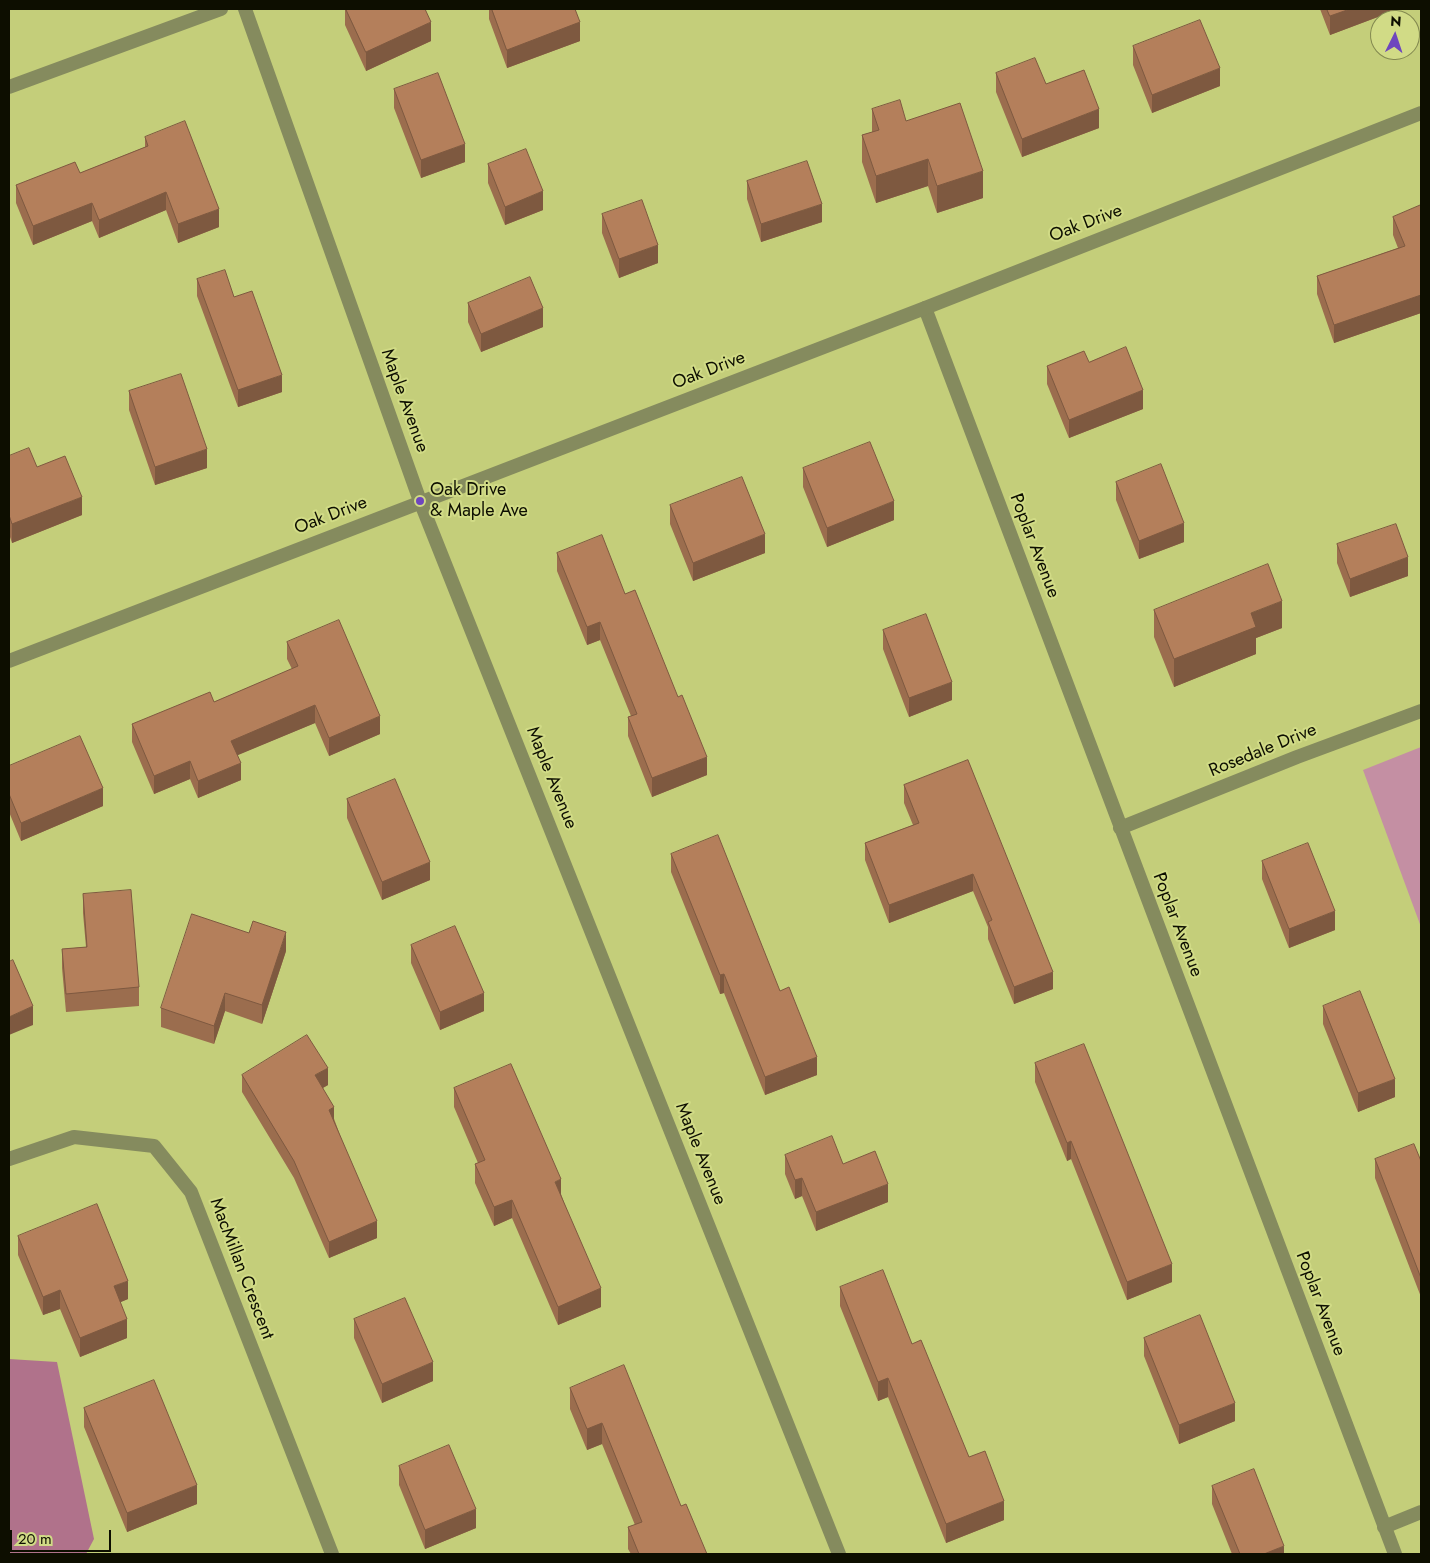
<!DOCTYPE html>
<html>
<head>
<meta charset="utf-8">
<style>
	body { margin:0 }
	#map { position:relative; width:1430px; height:1563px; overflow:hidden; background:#c4ce7a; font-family:Jost,sans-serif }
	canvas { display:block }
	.frame { position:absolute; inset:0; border:10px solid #0d0e00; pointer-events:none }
	.north { position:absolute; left:1370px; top:10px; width:50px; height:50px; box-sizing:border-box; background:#d1db86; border:1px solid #838950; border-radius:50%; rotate:4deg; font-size:14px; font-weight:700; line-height:20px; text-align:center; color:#0d0e00 }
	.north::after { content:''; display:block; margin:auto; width:18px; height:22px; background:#6e46be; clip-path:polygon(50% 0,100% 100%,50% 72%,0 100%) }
	.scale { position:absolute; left:10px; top:1530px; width:101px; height:22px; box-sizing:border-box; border:2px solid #0d0e00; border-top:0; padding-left:6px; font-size:15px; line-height:18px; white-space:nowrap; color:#0d0e00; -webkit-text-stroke:4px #d1db86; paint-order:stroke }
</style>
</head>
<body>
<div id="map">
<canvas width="1430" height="1563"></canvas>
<div class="frame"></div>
<div class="north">N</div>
<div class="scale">20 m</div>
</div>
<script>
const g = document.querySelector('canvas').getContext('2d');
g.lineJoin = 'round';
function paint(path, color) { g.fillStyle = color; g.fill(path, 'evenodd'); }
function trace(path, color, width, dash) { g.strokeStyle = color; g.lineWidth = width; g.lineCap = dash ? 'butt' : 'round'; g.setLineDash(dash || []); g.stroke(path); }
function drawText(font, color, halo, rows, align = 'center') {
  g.font = font + ' Jost,sans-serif'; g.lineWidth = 4; g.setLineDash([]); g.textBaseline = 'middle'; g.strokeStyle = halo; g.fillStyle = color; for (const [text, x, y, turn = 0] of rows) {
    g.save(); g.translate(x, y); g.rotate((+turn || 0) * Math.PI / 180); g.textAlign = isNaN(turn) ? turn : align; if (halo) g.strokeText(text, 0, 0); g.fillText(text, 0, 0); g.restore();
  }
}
const green = new Path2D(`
	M 1421,747 L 1421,927 L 1363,770 Z`);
const forest = new Path2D(`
	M 9,1359 L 57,1362 L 94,1539 L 86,1554 L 9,1554 Z`);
const minor = new Path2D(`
	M 245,9 L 420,501 L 839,1554
	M 9,87 L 221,9
	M 925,308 L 1395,1554
	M 1120,828 L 1297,757 L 1421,711
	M 9,1159 L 74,1137 L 154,1146 L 191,1192 L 332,1554
	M 1384,1527 L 1421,1512`);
const tertiary = new Path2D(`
	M 9,661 L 925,308 L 1421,113`);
const wall = new Path2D(`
	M 345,9 L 425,9 L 431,41 L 366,71 L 345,25 Z
	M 489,9 L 575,9 L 580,41 L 507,68 L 489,19 Z
	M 1320,9 L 1399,9 L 1330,35 Z
	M 1133,46 L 1220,86 L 1152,113 L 1133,65 Z
	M 996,73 L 1046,84 L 1099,128 L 1022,157 L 996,92 Z
	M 394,89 L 465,162 L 421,178 L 394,108 Z
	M 872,109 L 906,121 L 983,198 L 937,213 L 928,186 L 876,203 L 862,162 L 862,135 L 872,132 Z
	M 145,137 L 219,227 L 178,243 L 166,210 L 99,238 L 92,221 L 33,245 L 16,203 L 16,185 L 80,173 L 145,147 Z
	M 488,164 L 543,210 L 505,225 L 488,183 Z
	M 747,181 L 822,222 L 761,242 L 747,199 Z
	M 1421,205 L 1421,313 L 1334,343 L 1317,294 L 1317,276 L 1398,248 L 1393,235 L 1393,217 Z
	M 602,214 L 658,263 L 619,278 L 602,233 Z
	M 197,279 L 234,297 L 282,392 L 238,407 L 197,296 Z
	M 468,303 L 543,327 L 481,352 L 468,322 Z
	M 1089,362 L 1143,409 L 1069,438 L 1047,384 L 1047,366 Z
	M 129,391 L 207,468 L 155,485 L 129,410 Z
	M 9,456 L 82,515 L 12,543 L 9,534 Z
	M 803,468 L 894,520 L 827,547 L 803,487 Z
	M 1116,482 L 1184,542 L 1139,559 L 1116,500 Z
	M 670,505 L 765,553 L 693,581 L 670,524 Z
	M 1337,544 L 1408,576 L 1350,597 L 1337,563 Z
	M 557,553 L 625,594 L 707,775 L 652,797 L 628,736 L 628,717 L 631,716 L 600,640 L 587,645 L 557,571 Z
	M 1154,610 L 1282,628 L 1256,638 L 1256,654 L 1174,687 L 1154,637 Z
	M 883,630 L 952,700 L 909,717 L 883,649 Z
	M 287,642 L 380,734 L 329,756 L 315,723 L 237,755 L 241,780 L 198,798 L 190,779 L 154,794 L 132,742 L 132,724 L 214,702 L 292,669 L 287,659 Z
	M 968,760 L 1053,989 L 1014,1004 L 988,939 L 988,927 L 973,891 L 889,923 L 865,860 L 865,843 L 913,825 L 904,803 L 904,785 Z
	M 9,766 L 103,806 L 21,841 L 9,812 Z
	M 347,799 L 430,880 L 382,900 L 347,818 Z
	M 671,854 L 780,991 L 817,1075 L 765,1095 L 724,993 L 720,994 L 671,872 Z
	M 1262,861 L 1335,930 L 1289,948 L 1262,879 Z
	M 83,894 L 139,987 L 139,1006 L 66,1012 L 62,968 L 62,949 L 86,947 L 83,913 Z
	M 411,945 L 484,1011 L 440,1030 L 411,963 Z
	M 286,951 L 262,1024 L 225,1011 L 214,1044 L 161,1027 L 161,1008 Z
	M 1323,1006 L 1395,1097 L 1358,1112 L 1323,1024 Z
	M 1035,1063 L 1172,1282 L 1127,1300 L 1071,1159 L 1067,1161 L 1035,1082 Z
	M 242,1075 L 328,1085 L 323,1088 L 377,1238 L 329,1258 L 294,1178 L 242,1092 Z
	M 454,1088 L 561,1194 L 601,1307 L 558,1325 L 512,1218 L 494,1226 L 475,1183 L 475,1164 L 478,1163 L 454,1107 Z
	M 785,1155 L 843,1164 L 888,1202 L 816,1231 L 802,1196 L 795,1199 L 785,1174 Z
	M 1375,1159 L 1421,1161 L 1421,1297 L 1375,1178 Z
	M 18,1236 L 128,1299 L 120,1302 L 127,1338 L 80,1357 L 60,1309 L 43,1315 L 18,1255 Z
	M 840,1287 L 912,1344 L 969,1457 L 1004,1520 L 946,1543 L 888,1397 L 878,1401 L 840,1306 Z
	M 354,1319 L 433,1381 L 382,1403 L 354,1338 Z
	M 1144,1338 L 1235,1421 L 1179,1444 L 1144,1356 Z
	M 570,1388 L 681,1506 L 707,1554 L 631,1554 L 628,1549 L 628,1527 L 635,1525 L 602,1444 L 587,1450 L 570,1409 Z
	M 84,1408 L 197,1504 L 127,1532 L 84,1427 Z
	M 399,1466 L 476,1528 L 425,1549 L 399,1485 Z
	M 1212,1486 L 1284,1554 L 1232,1554 L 1212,1504 Z`);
const shadedWall = new Path2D(`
	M 1350,9 L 1399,9 L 1330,35 L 1330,16 Z
	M 431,22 L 431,41 L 366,71 L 366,52 Z
	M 580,22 L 580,41 L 507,68 L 507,50 Z
	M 1220,68 L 1220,86 L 1152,113 L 1152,95 Z
	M 1099,109 L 1099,128 L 1022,157 L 1022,139 Z
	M 465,144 L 465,162 L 421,178 L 421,160 Z
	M 928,159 L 928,186 L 876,203 L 876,176 Z
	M 983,171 L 983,198 L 937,213 L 937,186 Z
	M 543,191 L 543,210 L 505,225 L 505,207 Z
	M 166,192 L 166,210 L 99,238 L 99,220 Z
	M 92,203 L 92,221 L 33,245 L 33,226 Z
	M 822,204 L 822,222 L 761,242 L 761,224 Z
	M 219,209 L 219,227 L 178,243 L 178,224 Z
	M 658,245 L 658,263 L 619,278 L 619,259 Z
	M 1421,295 L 1421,313 L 1334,343 L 1334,325 Z
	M 543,308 L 543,327 L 481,352 L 481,334 Z
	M 282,375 L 282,392 L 238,407 L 238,390 Z
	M 1143,390 L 1143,409 L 1069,438 L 1069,420 Z
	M 207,449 L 207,468 L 155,485 L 155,467 Z
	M 82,497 L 82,515 L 12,543 L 12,524 Z
	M 894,501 L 894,520 L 827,547 L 827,528 Z
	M 1184,523 L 1184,542 L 1139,559 L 1139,541 Z
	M 765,534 L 765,553 L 693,581 L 693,563 Z
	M 1408,557 L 1408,576 L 1350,597 L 1350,579 Z
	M 1282,601 L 1282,628 L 1256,638 L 1256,654 L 1174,687 L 1174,659 L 1251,613 Z
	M 600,622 L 600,640 L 587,645 L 587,627 Z
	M 952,682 L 952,700 L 909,717 L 909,698 Z
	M 315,705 L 315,723 L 231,758 L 231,741 Z
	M 380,716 L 380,734 L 329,756 L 329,738 Z
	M 707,757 L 707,775 L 652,797 L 652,778 Z
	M 190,761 L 190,779 L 154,794 L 154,776 Z
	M 241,763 L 241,780 L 198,798 L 198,781 Z
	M 103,788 L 103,806 L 21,841 L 21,823 Z
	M 430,862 L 430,880 L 382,900 L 382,882 Z
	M 973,874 L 973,891 L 889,923 L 889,905 Z
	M 1335,911 L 1335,930 L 1289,948 L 1289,929 Z
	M 286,932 L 286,951 L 262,1024 L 262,1005 Z
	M 1053,972 L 1053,989 L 1014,1004 L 1014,987 Z
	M 724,974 L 724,993 L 720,994 L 720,975 Z
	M 225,993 L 225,1011 L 214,1044 L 214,1026 Z
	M 484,993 L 484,1011 L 440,1030 L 440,1012 Z
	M 33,1006 L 33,1025 L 9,1035 L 9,1017 Z
	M 817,1057 L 817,1075 L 765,1095 L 765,1077 Z
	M 328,1068 L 328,1085 L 315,1092 L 315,1075 Z
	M 1395,1079 L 1395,1097 L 1358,1112 L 1358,1093 Z
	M 334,1107 L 334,1124 L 329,1110 Z
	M 1071,1141 L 1071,1159 L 1067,1161 L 1067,1143 Z
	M 802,1178 L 802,1196 L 795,1199 L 795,1180 Z
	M 561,1179 L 561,1198 L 555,1182 Z
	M 888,1184 L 888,1202 L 816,1231 L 816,1212 Z
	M 512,1200 L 512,1218 L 494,1226 L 494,1207 Z
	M 377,1221 L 377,1238 L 329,1258 L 329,1242 Z
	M 1172,1264 L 1172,1282 L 1127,1300 L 1127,1282 Z
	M 128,1281 L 128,1299 L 114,1305 L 114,1286 Z
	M 601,1288 L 601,1307 L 558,1325 L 558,1307 Z
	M 60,1290 L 60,1309 L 43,1315 L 43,1297 Z
	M 127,1319 L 127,1338 L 80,1357 L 80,1338 Z
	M 433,1362 L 433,1381 L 382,1403 L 382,1384 Z
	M 888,1378 L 888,1397 L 878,1401 L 878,1382 Z
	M 1235,1403 L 1235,1421 L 1179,1444 L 1179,1425 Z
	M 602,1423 L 602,1444 L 587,1450 L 587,1429 Z
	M 197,1485 L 197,1504 L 127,1532 L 127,1513 Z
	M 1004,1501 L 1004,1520 L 946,1543 L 946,1524 Z
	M 476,1509 L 476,1528 L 425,1549 L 425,1530 Z
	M 1284,1546 L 1284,1554 L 1264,1554 Z`);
const building = new Path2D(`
	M 346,9 L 425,9 L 431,22 L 366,52 Z
	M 492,9 L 575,9 L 580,22 L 507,50 Z
	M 1327,9 L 1350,9 L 1330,16 Z
	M 1200,20 L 1220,68 L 1152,95 L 1133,46 Z
	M 1035,58 L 1046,84 L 1084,70 L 1099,109 L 1022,139 L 996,73 Z
	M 438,73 L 465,144 L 421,160 L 394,89 Z
	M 900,100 L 906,121 L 960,103 L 983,171 L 937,186 L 928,159 L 876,176 L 862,135 L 879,130 L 872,109 Z
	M 185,121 L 219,209 L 178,224 L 166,192 L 99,220 L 92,203 L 33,226 L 16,185 L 75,162 L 80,173 L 148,146 L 145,137 Z
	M 526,149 L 543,191 L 505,207 L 488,164 Z
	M 807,161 L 822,204 L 761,224 L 747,181 Z
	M 642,200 L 658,245 L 619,259 L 602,214 Z
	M 1421,205 L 1421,295 L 1334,325 L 1317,276 L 1405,246 L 1393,217 Z
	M 225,270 L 234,297 L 252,291 L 282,375 L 238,390 L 197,279 Z
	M 530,277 L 543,308 L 481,334 L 468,303 Z
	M 1126,347 L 1143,390 L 1069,420 L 1047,366 L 1084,351 L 1089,362 Z
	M 181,374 L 207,449 L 155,467 L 129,391 Z
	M 870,442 L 894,501 L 827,528 L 803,468 Z
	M 29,448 L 37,467 L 65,456 L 82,497 L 12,524 L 9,515 L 9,456 Z
	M 1161,464 L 1184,523 L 1139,541 L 1116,482 Z
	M 742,477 L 765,534 L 693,563 L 670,505 Z
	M 1396,524 L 1408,557 L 1350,579 L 1337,544 Z
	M 602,535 L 625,594 L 635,590 L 678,697 L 682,695 L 707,757 L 652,778 L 628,717 L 637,714 L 600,622 L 587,627 L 557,553 Z
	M 1268,564 L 1282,601 L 1251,613 L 1256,627 L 1174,659 L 1154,610 Z
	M 926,614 L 952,682 L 909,698 L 883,630 Z
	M 339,620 L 380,716 L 329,738 L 315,705 L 231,741 L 241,763 L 198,781 L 190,761 L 154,776 L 132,724 L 210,692 L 214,702 L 298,666 L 287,642 Z
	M 80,736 L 103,788 L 21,823 L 9,794 L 9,766 Z
	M 968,760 L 1053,972 L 1014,987 L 988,922 L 992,920 L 973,874 L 889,905 L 865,843 L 919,823 L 904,785 Z
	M 395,779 L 430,862 L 382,882 L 347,799 Z
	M 718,835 L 780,991 L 789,987 L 817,1057 L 765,1077 L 724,974 L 720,975 L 671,854 Z
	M 1308,843 L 1335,911 L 1289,929 L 1262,861 Z
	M 131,890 L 139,987 L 66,994 L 62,949 L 87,947 L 83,894 Z
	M 192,914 L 249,933 L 253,921 L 286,932 L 262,1005 L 225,993 L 214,1026 L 161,1008 Z
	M 455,926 L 484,993 L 440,1012 L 411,945 Z
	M 13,960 L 33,1006 L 9,1017 L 9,962 Z
	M 1360,991 L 1395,1079 L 1358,1093 L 1323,1006 Z
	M 307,1035 L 328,1068 L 315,1075 L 334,1107 L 329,1110 L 377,1221 L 329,1242 L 294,1161 L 242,1075 Z
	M 1084,1044 L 1172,1264 L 1127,1282 L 1071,1141 L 1067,1143 L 1035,1063 Z
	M 511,1064 L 561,1179 L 555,1182 L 601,1288 L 558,1307 L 512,1200 L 494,1207 L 475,1164 L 485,1160 L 454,1088 Z
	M 832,1136 L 843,1164 L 875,1151 L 888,1184 L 816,1212 L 802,1178 L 795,1180 L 785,1155 Z
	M 1414,1144 L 1421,1161 L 1421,1278 L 1375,1159 Z
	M 97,1204 L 128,1281 L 114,1286 L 127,1319 L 80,1338 L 60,1290 L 43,1297 L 18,1236 Z
	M 883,1270 L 912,1344 L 921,1340 L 969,1457 L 985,1451 L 1004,1501 L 946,1524 L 888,1378 L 878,1382 L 840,1287 Z
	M 405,1298 L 433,1362 L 382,1384 L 354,1319 Z
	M 1200,1315 L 1235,1403 L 1179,1425 L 1144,1338 Z
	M 624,1365 L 681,1506 L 686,1504 L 707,1554 L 639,1554 L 628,1527 L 642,1522 L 602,1423 L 587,1429 L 570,1388 Z
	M 154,1380 L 197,1485 L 127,1513 L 84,1408 Z
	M 449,1445 L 476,1509 L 425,1530 L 399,1466 Z
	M 1254,1469 L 1284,1546 L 1264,1554 L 1240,1554 L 1212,1486 Z`);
const markers = [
	[420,501,5,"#6e46be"]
];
const streetNames = [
	["Oak Drive",1086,224,-21],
	["Oak Drive",709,371,-21],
	["Maple Avenue",404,401,70],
	["Oak Drive",331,516,-21],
	["Poplar Avenue",1034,546,69],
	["Rosedale Drive",1263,751,-22],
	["Maple Avenue",551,778,68],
	["Poplar Avenue",1177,925,69],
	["Maple Avenue",700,1154,68],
	["MacMillan Crescent",241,1269,69],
	["Poplar Avenue",1320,1304,69]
];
const poiNames = [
	["Oak Drive",430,491],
	["& Maple Ave",430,512]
];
paint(green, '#c48fa3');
paint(forest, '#b0728b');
trace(minor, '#858b5e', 14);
trace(tertiary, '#858b5e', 14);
paint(wall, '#9b6d4e');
paint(shadedWall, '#7e5940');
paint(building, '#b47f5b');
trace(building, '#7e5940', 1);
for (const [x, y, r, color] of markers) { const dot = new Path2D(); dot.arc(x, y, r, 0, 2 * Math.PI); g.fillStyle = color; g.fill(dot); trace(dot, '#d1db86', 2); }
drawText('18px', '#0d0e00', '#d1db86', streetNames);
drawText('18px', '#0d0e00', '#d1db86', poiNames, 'left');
</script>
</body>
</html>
